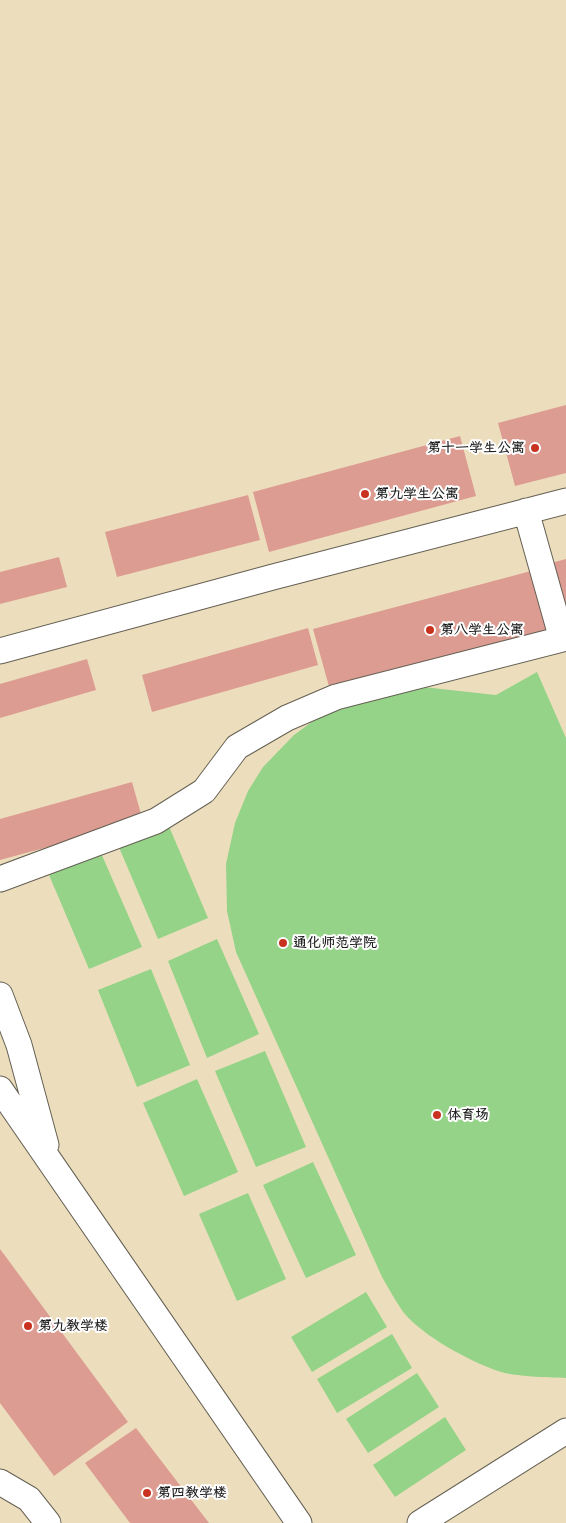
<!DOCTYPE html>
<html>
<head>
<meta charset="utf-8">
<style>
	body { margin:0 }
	canvas { display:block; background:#ecdebc }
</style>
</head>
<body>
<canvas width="566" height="1523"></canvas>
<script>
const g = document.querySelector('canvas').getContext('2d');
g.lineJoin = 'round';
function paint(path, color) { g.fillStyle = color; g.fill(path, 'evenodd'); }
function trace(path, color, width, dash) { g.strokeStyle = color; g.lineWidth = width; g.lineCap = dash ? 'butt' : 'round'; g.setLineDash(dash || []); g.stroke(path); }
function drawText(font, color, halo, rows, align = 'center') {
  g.font = font + ' Delius,"LXGW WenKai TC",sans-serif'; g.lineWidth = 4; g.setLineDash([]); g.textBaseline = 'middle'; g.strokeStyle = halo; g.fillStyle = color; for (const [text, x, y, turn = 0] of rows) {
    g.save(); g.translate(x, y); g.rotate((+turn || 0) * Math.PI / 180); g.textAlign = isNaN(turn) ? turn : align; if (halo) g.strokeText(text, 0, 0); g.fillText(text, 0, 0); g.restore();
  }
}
const green = new Path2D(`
	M 537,672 L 566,738 L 566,1378 C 548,1377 514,1377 498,1371 C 469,1361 423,1336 404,1313 C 396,1302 389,1289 382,1277 L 236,952 L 227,911 L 226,864 L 235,823 L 248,791 L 263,767 L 294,735 L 324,713 L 405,685 L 496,695 Z
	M 168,824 L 208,918 L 158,939 L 118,845 Z
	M 101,853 L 142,947 L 89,969 L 49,875 Z
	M 217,939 L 259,1034 L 207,1058 L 168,961 Z
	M 151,969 L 190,1065 L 137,1087 L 98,990 Z
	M 265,1051 L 306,1147 L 256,1167 L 215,1071 Z
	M 197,1079 L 238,1172 L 184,1196 L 143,1103 Z
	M 313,1162 L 356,1255 L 306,1278 L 263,1185 Z
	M 248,1193 L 286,1279 L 237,1301 L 199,1214 Z
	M 366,1292 L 387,1327 L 312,1372 L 291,1337 Z
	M 392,1334 L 412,1368 L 337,1413 L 317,1379 Z
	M 417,1373 L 439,1407 L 368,1453 L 346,1419 Z
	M 445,1417 L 466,1450 L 395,1497 L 373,1465 Z`);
const building = new Path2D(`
	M 566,405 L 566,473 L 515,486 L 498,423 Z
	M 460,436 L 476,496 L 269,552 L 253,492 Z
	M 248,495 L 260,540 L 117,577 L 105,532 Z
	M 59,557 L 67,587 L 0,604 L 0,572 Z
	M 566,559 L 566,619 L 551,563 Z
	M 531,571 L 548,632 L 330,690 L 313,629 Z
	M 308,628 L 318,665 L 152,712 L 142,675 Z
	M 87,659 L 96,690 L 0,718 L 0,684 Z
	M 132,782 L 143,821 L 0,860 L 0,819 Z
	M 0,1249 L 128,1422 L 54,1476 L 0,1403 Z
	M 136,1428 L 209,1523 L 130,1523 L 85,1463 Z`);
const street = new Path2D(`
	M 526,511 L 562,639
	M 0,651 L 273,577 L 566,501
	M 0,879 L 156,821 L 204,791 L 237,747 L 287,718 L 336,697 L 566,638
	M 0,995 L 19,1045 L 46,1145
	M 0,1089 L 299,1523
	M 0,1482 L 29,1499 L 48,1523
	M 420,1523 L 566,1431`);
const markers = [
	[535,448,5,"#c8321e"],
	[365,494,5,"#c8321e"],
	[430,630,5,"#c8321e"],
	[283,943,5,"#c8321e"],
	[437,1115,5,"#c8321e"],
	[28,1326,5,"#c8321e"],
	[147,1493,5,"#c8321e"]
];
const poiNames = [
	["第十一学生公寓",525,448,"right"],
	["第九学生公寓",375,494],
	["第八学生公寓",440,630],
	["通化师范学院",293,943],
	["体育场",447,1115],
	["第九教学楼",38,1326],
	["第四教学楼",157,1493]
];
paint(green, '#95d388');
paint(building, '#dd9c92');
trace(street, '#656054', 27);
trace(street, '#fff', 25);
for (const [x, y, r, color] of markers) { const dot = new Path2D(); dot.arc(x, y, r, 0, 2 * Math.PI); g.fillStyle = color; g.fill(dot); trace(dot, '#fff', 2); }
drawText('bold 14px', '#1c1c1c', '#fff', poiNames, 'left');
</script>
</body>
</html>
